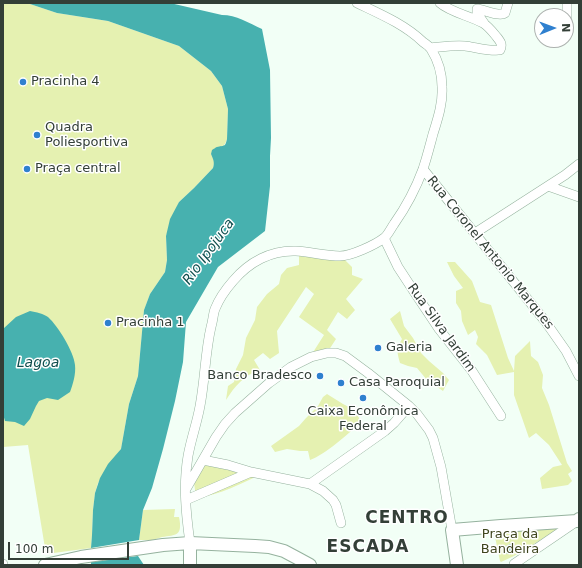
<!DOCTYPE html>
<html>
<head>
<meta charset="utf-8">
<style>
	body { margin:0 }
	#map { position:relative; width:582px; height:568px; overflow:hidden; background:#f2fff6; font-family:"DejaVu Sans",sans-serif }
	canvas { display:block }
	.frame { position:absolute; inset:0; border:4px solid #333f37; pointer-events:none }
	.north { position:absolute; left:534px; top:8px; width:40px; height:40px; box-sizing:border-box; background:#fff; border:1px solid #adb2af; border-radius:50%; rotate:89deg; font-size:11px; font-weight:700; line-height:16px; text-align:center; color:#333f37 }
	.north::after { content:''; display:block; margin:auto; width:14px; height:18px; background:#2f80cf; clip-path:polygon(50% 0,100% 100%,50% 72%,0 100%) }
	.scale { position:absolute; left:8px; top:542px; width:121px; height:18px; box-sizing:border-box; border:2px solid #333f37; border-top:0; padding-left:5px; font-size:12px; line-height:14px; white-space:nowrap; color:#333f37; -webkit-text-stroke:3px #fff; paint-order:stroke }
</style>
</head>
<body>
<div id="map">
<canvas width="582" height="568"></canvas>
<div class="frame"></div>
<div class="north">N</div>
<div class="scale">100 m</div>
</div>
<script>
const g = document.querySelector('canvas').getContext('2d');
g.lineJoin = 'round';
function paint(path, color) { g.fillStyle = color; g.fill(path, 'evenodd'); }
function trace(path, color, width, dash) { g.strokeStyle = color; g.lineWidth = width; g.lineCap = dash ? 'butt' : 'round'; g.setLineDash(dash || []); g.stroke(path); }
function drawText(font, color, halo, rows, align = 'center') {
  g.font = font + ' "DejaVu Sans",sans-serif'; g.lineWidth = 3; g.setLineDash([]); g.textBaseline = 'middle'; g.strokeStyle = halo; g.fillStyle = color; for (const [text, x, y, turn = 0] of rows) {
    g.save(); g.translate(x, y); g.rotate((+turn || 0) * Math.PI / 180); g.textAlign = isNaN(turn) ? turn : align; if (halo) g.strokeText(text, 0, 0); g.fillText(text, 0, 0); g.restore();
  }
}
const green = new Path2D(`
	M 3,3 L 27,3 L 57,13 L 108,21 L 179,46 L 211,71 L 222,86 L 228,109 L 227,139 C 225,145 224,147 217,147 L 211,154 C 214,159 215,162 213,168 L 194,188 L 179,202 L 166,236 L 167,260 L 165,272 L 150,294 L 144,310 L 138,376 L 129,404 L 121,449 L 98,483 L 95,493 L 93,510 L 92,535 L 91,548 L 46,554 L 28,445 L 3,447 Z
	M 299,256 L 345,260 L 352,267 L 352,275 L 363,279 L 346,299 L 355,310 L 347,319 L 338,312 L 327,330 L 336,339 L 325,356 L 310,357 L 324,335 L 299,317 L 314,294 L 306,287 L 277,331 L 279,353 L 270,359 L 263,353 L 254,360 L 260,370 C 244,375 235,386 226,400 L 228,386 L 234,382 L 236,369 L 243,355 L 246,338 L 255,320 L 257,307 L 267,294 L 279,284 L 281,275 L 287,268 L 299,265 Z
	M 447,262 L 455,262 L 472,281 L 480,302 L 491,305 L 508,358 L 514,371 L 515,356 L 530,341 L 531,356 L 538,362 L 543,375 L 542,388 L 549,405 L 567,463 L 572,471 L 568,474 L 572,481 L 568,485 L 542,489 L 540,478 L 553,467 L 562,465 L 549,445 L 536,433 L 529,438 L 514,395 L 514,372 L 497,375 L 487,355 L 476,344 L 478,337 L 475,330 L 468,335 L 462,321 L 461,311 L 456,303 L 456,291 L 463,288 L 454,276 Z
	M 400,311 L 404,326 L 413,338 L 421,353 L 429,361 L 443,373 L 449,380 L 443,391 L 427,380 L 417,368 L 408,366 L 400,363 C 397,352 396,349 402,339 L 390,319 Z
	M 327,394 L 343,404 L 355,410 L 361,422 C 348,434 326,454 310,460 L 308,451 L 300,451 L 287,449 L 275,452 L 271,446 L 299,426 L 306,418 L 318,406 L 323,397 Z
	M 204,460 L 264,473 C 242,483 220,495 196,498 L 194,482 Z
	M 175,509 L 174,517 L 179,517 C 183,536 176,535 162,537 C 159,538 156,539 152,540 C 148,540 143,540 139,540 L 143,510 Z
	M 557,528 L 557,530 L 514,556 L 501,562 L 500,561 L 494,532 Z`);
const water = new Path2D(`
	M 27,3 L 170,3 L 222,15 C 236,15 249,23 262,29 L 270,70 L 271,138 L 270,156 L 270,186 L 265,231 L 218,267 L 186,322 L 183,362 L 175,401 L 163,449 L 152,488 L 143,510 L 139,540 L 91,548 L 92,535 L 93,510 L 95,493 L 100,478 L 108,464 L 121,449 L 129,404 L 138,376 L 144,310 L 150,294 L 165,272 L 167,260 L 166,236 L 170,219 L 179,202 L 194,188 L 213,168 C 215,162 213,159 211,154 L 212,150 C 214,149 216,147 217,147 C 224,145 225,148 227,139 L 228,109 L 222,86 L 211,71 L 179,46 L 108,21 L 57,13 Z
	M 30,311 C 36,312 44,314 48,317 C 58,326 74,352 75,365 C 76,374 73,384 70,392 L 58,400 L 47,398 L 39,401 L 36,406 L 30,419 L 24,426 L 15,422 L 5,421 L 3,414 L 3,329 L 16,317 Z
	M 512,543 L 515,549 L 507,554 L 503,548 Z
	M 138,556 L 144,565 L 91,565 L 91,562 Z`);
const minor = new Path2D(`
	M 567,3 L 567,23
	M 484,23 L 477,13 L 477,9 L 478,9 C 484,10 500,17 505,13 C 506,10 507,6 508,3
	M 430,48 C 442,47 453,45 465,46 C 474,47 492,52 500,50 C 503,44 500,41 496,36 C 492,31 488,26 483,23 C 470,16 450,12 440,3
	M 423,169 L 545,321 L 566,351 L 579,376
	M 548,186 L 579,197
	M 475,233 L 565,175 L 579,164
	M 384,238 L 398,267 L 415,293 L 439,329 L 472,371 L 501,416
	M 203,460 L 228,465 L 251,472
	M 310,484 L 385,431 L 394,423 L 409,406
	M 186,489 L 216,437 L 225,424 L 235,413 L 269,383 L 291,367 L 311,357 L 327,353 L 336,353 L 345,356 L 368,373 L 409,406 L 417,414 L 429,430 L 433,438 L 441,467 L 452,530
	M 186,500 L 251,472 L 310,484 L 323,491 L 333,500 L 336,505 L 341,523
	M 190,543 C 186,514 183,485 188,456 C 191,439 197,423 200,406 C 205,380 205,353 211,327 C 213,321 213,314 215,309 C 219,299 226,289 233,281 C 249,262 271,250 296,251 C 311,252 326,256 340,256 C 351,256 375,245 384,238 C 388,235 391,228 394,224 C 406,207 416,188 423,169 C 427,157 430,145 433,134 C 438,118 443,103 442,87 C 442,74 438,60 431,49 C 429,46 426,44 423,42 C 404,24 380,14 357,3
	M 3,564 L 3,565
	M 514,564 L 577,521`);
const tertiary = new Path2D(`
	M 190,543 L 190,565
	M 45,565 L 81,557 L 163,545 L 190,543 L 255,546 L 269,547 L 284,551 L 299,559 L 310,565
	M 457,565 L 452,530 L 501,526 L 577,521 L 579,519`);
const markers = [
	[23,82,4,"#2f80cf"],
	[37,135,4,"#2f80cf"],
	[27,169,4,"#2f80cf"],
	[108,323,4,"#2f80cf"],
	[378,348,4,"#2f80cf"],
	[320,376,4,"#2f80cf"],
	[341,383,4,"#2f80cf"],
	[363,398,4,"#2f80cf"]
];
const poiNames = [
	["Pracinha 4",31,82],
	["Quadra",45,128],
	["Poliesportiva",45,143],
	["Praça central",35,169],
	["Pracinha 1",116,323],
	["Galeria",386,348],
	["Banco Bradesco",312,376,"right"],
	["Casa Paroquial",349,383],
	["Caixa Econômica",363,412,"center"],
	["Federal",363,427,"center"]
];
const streetNames = [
	["Rua Coronel Antonio Marques",490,253,51],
	["Rua Silva Jardim",441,328,54]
];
const parkNames = [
	["Praça da",510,535],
	["Bandeira",510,550]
];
const waterNames = [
	["Rio Ipojuca",209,252,-54],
	["Lagoa",38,363]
];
const districtNames = [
	["CENTRO",407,519],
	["ESCADA",368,548]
];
paint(green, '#e5f1b1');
paint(water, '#47b1af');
trace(minor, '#95b29e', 10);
trace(tertiary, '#95b29e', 14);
trace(minor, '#fff', 9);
trace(tertiary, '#fff', 12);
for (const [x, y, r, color] of markers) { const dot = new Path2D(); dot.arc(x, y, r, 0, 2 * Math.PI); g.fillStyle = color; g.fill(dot); trace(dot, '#fff', 1.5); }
drawText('13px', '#333f37', '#fff', poiNames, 'left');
drawText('13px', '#333f37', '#fff', streetNames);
drawText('13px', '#3f451e', '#fff', parkNames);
drawText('italic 14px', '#104f4e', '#fff', waterNames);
g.letterSpacing = '1px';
drawText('bold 17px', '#333f37', '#fff', districtNames);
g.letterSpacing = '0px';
</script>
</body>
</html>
